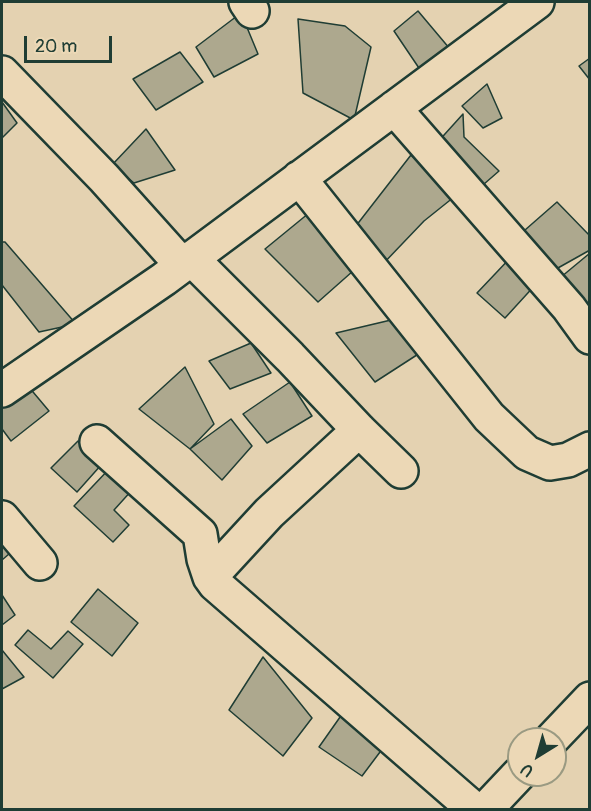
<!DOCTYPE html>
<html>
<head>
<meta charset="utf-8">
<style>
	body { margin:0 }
	#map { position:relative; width:591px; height:811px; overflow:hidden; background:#e4d2b1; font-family:Pangolin,sans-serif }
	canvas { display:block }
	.frame { position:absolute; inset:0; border:3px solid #1f3d34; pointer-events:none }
	.north { position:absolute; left:507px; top:727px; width:60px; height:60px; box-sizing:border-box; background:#ecd8b6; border:2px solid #9a9a82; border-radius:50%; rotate:217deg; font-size:16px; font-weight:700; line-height:24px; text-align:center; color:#1f3d34 }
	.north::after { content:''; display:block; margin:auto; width:21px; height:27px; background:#1f3d34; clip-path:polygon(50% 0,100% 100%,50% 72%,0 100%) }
	.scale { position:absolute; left:24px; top:36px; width:88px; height:27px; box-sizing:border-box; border:3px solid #1f3d34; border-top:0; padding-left:8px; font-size:18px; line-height:21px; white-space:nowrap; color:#1f3d34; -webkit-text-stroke:4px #ecd8b6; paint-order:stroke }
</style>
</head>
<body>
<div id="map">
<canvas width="591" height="811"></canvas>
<div class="frame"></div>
<div class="north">U</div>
<div class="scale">20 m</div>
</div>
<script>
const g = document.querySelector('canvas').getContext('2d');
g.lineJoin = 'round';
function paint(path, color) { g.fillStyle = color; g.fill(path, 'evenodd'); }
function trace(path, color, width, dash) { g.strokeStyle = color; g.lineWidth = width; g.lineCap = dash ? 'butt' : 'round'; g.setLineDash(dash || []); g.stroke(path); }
const building = new Path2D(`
	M 418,11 L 450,49 L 423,74 L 394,31 Z
	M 241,13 L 258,54 L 214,77 L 196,47 Z
	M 298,19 L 345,26 L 371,47 L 354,120 L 303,93 Z
	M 180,52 L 203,82 L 156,110 L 133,79 Z
	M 590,58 L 590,80 L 579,66 Z
	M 487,84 L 502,118 L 483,128 L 462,106 Z
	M 2,102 L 17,123 L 2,138 Z
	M 463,114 L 464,137 L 499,171 L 476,191 L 435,145 Z
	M 146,129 L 175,170 L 134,183 L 112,165 Z
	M 411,155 L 454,197 L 424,221 L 381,266 L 352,231 Z
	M 557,202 L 590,236 L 590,250 L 549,273 L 517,237 Z
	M 309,213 L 353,271 L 318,302 L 265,249 Z
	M 2,242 L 5,242 L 76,324 L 39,332 L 2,285 Z
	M 590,253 L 590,313 L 555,282 Z
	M 513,255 L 537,283 L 505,318 L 477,293 Z
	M 391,320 L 423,351 L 375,382 L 336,333 Z
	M 251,343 L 271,373 L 230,389 L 209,361 Z
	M 185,367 L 214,424 L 190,449 L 139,409 Z
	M 290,382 L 312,416 L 267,443 L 243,414 Z
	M 28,386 L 49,411 L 11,441 L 2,429 L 2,407 Z
	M 231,419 L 252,446 L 222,480 L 190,449 Z
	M 78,441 L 102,464 L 77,492 L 51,468 Z
	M 111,467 L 133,489 L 114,510 L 129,525 L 113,542 L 74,506 Z
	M 2,530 L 16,548 L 2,560 Z
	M 98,589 L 138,623 L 112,656 L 71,622 Z
	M 2,595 L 15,615 L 2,625 Z
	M 28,630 L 51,649 L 68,631 L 83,644 L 53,678 L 15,645 Z
	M 2,650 L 24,677 L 2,689 Z
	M 263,657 L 312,718 L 283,756 L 229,710 Z
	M 345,710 L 386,744 L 362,776 L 319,747 Z`);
const street = new Path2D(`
	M 246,2 L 252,11
	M 2,73 L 104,178 L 182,265
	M 394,108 L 569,308 L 590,337
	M 299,178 L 489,417 L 527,453 L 550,463 L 568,460 L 590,449
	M 191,258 L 290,357 L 359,430 L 401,471
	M 2,390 L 164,279 L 537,2
	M 97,442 L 200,534 L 204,559 L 210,577 L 215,584 L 475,810
	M 2,518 L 40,563
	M 210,577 L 269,513 L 359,430
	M 552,739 L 590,699
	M 485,810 L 519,774`);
paint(building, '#ada88e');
trace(building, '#1f3d34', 1.5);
trace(street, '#1f3d34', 38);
trace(street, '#ecd8b6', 33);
</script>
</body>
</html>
